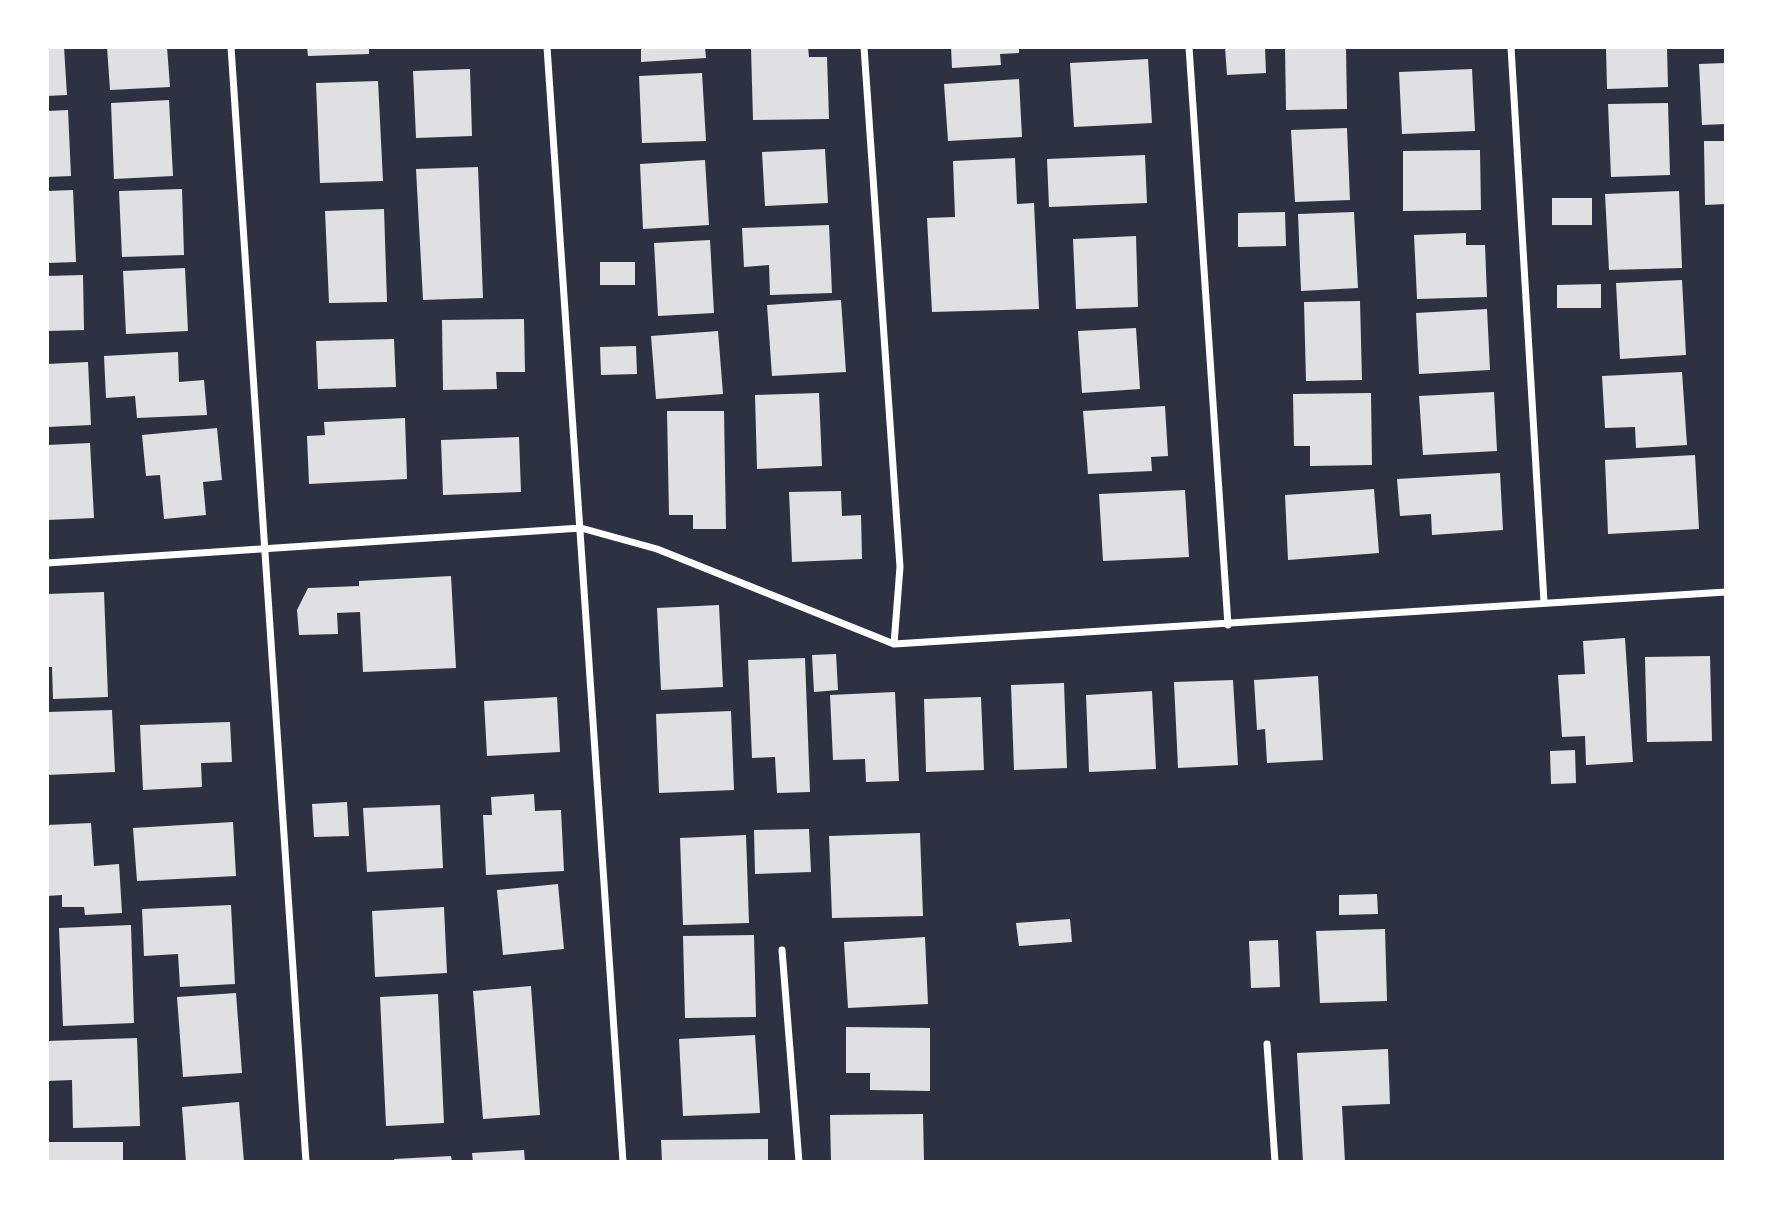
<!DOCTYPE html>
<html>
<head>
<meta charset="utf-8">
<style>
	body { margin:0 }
	#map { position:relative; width:1773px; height:1209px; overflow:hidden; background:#2d3142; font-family:Lato,sans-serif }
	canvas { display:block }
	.frame { position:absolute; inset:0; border:49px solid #fff; pointer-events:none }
</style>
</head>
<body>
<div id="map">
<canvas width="1773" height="1209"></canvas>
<div class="frame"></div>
</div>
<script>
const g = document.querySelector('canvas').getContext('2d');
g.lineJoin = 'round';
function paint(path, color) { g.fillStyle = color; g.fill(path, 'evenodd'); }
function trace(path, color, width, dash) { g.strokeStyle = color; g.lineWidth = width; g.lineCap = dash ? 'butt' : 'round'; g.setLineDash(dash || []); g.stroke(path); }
const building = new Path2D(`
	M 47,47 L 64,47 L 67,95 L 47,96 Z
	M 107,47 L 167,47 L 170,87 L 110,90 Z
	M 307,47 L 369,47 L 369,54 L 308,56 Z
	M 641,47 L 705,47 L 706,58 L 641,62 Z
	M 808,47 L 809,57 L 827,57 L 829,119 L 753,120 L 751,48 Z
	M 951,47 L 1019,47 L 1019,53 L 1000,54 L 1001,65 L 952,68 Z
	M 1225,47 L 1265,47 L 1266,73 L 1227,75 Z
	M 1285,47 L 1346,47 L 1347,109 L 1286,110 Z
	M 1606,47 L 1667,47 L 1668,87 L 1607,89 Z
	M 1148,59 L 1152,123 L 1074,127 L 1070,63 Z
	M 1726,63 L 1726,124 L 1702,125 L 1699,64 Z
	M 470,69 L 472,136 L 416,138 L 413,71 Z
	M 1472,69 L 1475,131 L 1402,134 L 1399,72 Z
	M 702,73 L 706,141 L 642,143 L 639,76 Z
	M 1019,79 L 1022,137 L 948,141 L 944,84 Z
	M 378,81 L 383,181 L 320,183 L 316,83 Z
	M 169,100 L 173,176 L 114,179 L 111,103 Z
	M 1668,103 L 1670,175 L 1611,177 L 1608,104 Z
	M 68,110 L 71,176 L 47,177 L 47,111 Z
	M 1347,128 L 1350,200 L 1295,202 L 1291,130 Z
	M 1704,141 L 1726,141 L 1726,204 L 1705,205 Z
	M 825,149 L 828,203 L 765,206 L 762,152 Z
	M 1480,150 L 1481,210 L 1403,211 L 1403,151 Z
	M 1145,155 L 1147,203 L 1049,207 L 1047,159 Z
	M 1015,158 L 1017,204 L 1034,203 L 1039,309 L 932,312 L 927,218 L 955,217 L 953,161 Z
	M 705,160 L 709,225 L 643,229 L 640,164 Z
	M 478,167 L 483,298 L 423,300 L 416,169 Z
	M 182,189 L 184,255 L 122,257 L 119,191 Z
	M 73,190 L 76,262 L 47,263 L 47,191 Z
	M 1679,191 L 1682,268 L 1609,270 L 1605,194 Z
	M 1552,198 L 1592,198 L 1592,225 L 1552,225 Z
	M 384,209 L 387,302 L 329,303 L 325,211 Z
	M 1285,212 L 1286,246 L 1238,247 L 1238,213 Z
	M 1354,212 L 1358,288 L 1301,291 L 1298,214 Z
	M 829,225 L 832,293 L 770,295 L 769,265 L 744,267 L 742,228 Z
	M 1466,233 L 1466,245 L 1485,245 L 1487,297 L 1417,299 L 1414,235 Z
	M 1136,236 L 1138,307 L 1076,309 L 1073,239 Z
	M 710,240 L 714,313 L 658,316 L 654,243 Z
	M 600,262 L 635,262 L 635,285 L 600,285 Z
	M 185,268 L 188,331 L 126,334 L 123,271 Z
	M 83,275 L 84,330 L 47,331 L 47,276 Z
	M 1682,280 L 1686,355 L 1620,359 L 1616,283 Z
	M 1601,284 L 1601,308 L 1557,308 L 1557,285 Z
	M 841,300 L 846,372 L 772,376 L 767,305 Z
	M 1360,301 L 1362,380 L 1306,381 L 1304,302 Z
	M 1487,309 L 1490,370 L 1419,374 L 1416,313 Z
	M 524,319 L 525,372 L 496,372 L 497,389 L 443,390 L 442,320 Z
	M 1136,328 L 1140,389 L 1082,393 L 1078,331 Z
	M 718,331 L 723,394 L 656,399 L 651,336 Z
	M 394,339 L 396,387 L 318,389 L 316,341 Z
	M 636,346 L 637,374 L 601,375 L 600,347 Z
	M 178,352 L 179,382 L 204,380 L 207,415 L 137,418 L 135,396 L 106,398 L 104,356 Z
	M 88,362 L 91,425 L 47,427 L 47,364 Z
	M 1682,372 L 1687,445 L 1636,448 L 1635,427 L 1605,428 L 1602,376 Z
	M 1494,392 L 1497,451 L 1423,455 L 1419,396 Z
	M 819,393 L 822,466 L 757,469 L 755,395 Z
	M 1371,393 L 1372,465 L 1310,466 L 1310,446 L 1294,446 L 1293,394 Z
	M 1165,406 L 1168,456 L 1151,457 L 1152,471 L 1088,474 L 1083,411 Z
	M 667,411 L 724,411 L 726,529 L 693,529 L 693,515 L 669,515 Z
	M 405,418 L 407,479 L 309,484 L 307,436 L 325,435 L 324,422 Z
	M 217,428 L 222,480 L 203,482 L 206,515 L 164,519 L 160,475 L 146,476 L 142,435 Z
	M 519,437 L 521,492 L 443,495 L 441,440 Z
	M 90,443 L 94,518 L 47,520 L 47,445 Z
	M 1695,455 L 1699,529 L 1608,534 L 1605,460 Z
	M 1500,473 L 1503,530 L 1432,535 L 1431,514 L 1400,516 L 1397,479 Z
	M 1374,489 L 1379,553 L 1288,560 L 1285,495 Z
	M 1185,490 L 1189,557 L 1103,561 L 1099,494 Z
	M 841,491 L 842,516 L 861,515 L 862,559 L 792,562 L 789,492 Z
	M 451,576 L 456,668 L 363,672 L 360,612 L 337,613 L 338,634 L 299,635 L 297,610 L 308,588 L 359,586 L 359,581 Z
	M 104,592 L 108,697 L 53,699 L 52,667 L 47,667 L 47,594 Z
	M 719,605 L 723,687 L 661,690 L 657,608 Z
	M 1625,638 L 1633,762 L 1586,765 L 1585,736 L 1562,737 L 1558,675 L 1585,674 L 1583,641 Z
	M 836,654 L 838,690 L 814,692 L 812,655 Z
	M 1710,656 L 1712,741 L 1647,742 L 1645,657 Z
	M 805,658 L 810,792 L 777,793 L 775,757 L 752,758 L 748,660 Z
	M 1318,676 L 1323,760 L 1267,763 L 1265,729 L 1257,730 L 1254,680 Z
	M 1233,680 L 1238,765 L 1178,768 L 1174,682 Z
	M 1064,683 L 1067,768 L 1014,770 L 1011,685 Z
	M 1152,691 L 1156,769 L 1089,772 L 1086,695 Z
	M 895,692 L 899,781 L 866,782 L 865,759 L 833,760 L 830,695 Z
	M 557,697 L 560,752 L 487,756 L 484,701 Z
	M 981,697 L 984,770 L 926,772 L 924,699 Z
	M 112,710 L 115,772 L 47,775 L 47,712 Z
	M 731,711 L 734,790 L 659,793 L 656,714 Z
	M 230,722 L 232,762 L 201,763 L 202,787 L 143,790 L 140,725 Z
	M 1575,750 L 1576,783 L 1551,784 L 1550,751 Z
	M 534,794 L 535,811 L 561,810 L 564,871 L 486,875 L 483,815 L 492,815 L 491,797 Z
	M 347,802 L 349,836 L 314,837 L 312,804 Z
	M 440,805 L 443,868 L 367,872 L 363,808 Z
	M 233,822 L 236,876 L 137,881 L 133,828 Z
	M 91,823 L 94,866 L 119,864 L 122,913 L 85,915 L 84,907 L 62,907 L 62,895 L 47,896 L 47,825 Z
	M 809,829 L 811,872 L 755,874 L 754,830 Z
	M 920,833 L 923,916 L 832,918 L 829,836 Z
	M 746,835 L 749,923 L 683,925 L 680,838 Z
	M 558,884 L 564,949 L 503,955 L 497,890 Z
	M 1377,894 L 1378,914 L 1339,915 L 1339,895 Z
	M 231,905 L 235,984 L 180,987 L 178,954 L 144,956 L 142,909 Z
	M 444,907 L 447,973 L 375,977 L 372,911 Z
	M 1070,919 L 1072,942 L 1019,946 L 1016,923 Z
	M 131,925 L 134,1023 L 63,1026 L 59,928 Z
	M 1385,929 L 1387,1001 L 1320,1003 L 1316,931 Z
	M 754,935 L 756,1017 L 685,1018 L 683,936 Z
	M 925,937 L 928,1004 L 848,1008 L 844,942 Z
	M 1278,940 L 1280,987 L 1251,988 L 1249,941 Z
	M 531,986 L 540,1115 L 483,1119 L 473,991 Z
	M 236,993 L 242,1073 L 183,1077 L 177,997 Z
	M 438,994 L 444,1123 L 386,1126 L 380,997 Z
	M 846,1027 L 930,1028 L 930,1091 L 870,1090 L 870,1073 L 846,1073 Z
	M 755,1035 L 760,1113 L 683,1116 L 679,1039 Z
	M 137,1038 L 140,1126 L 73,1128 L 72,1080 L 47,1081 L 47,1041 Z
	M 1388,1049 L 1390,1104 L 1342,1106 L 1345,1162 L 1303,1162 L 1297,1053 Z
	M 239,1102 L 244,1162 L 186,1162 L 182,1107 Z
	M 923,1114 L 924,1162 L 831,1162 L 830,1115 Z
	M 768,1139 L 768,1162 L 662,1162 L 661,1140 Z
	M 47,1142 L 123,1142 L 123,1162 L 47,1162 Z
	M 524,1150 L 525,1162 L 473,1162 L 472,1153 Z
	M 451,1156 L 452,1162 L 395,1162 L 394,1159 Z`);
const minor = new Path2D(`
	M 231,47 L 306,1162
	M 547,47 L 623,1162
	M 864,47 L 900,567 L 894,644
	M 1189,47 L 1228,625
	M 1511,47 L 1544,602
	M 47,563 L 581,528 L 657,549 L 894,644 L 1726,592
	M 782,950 L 799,1162
	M 1267,1044 L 1275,1162`);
paint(building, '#e0e0e3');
trace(minor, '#fff', 7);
</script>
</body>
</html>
